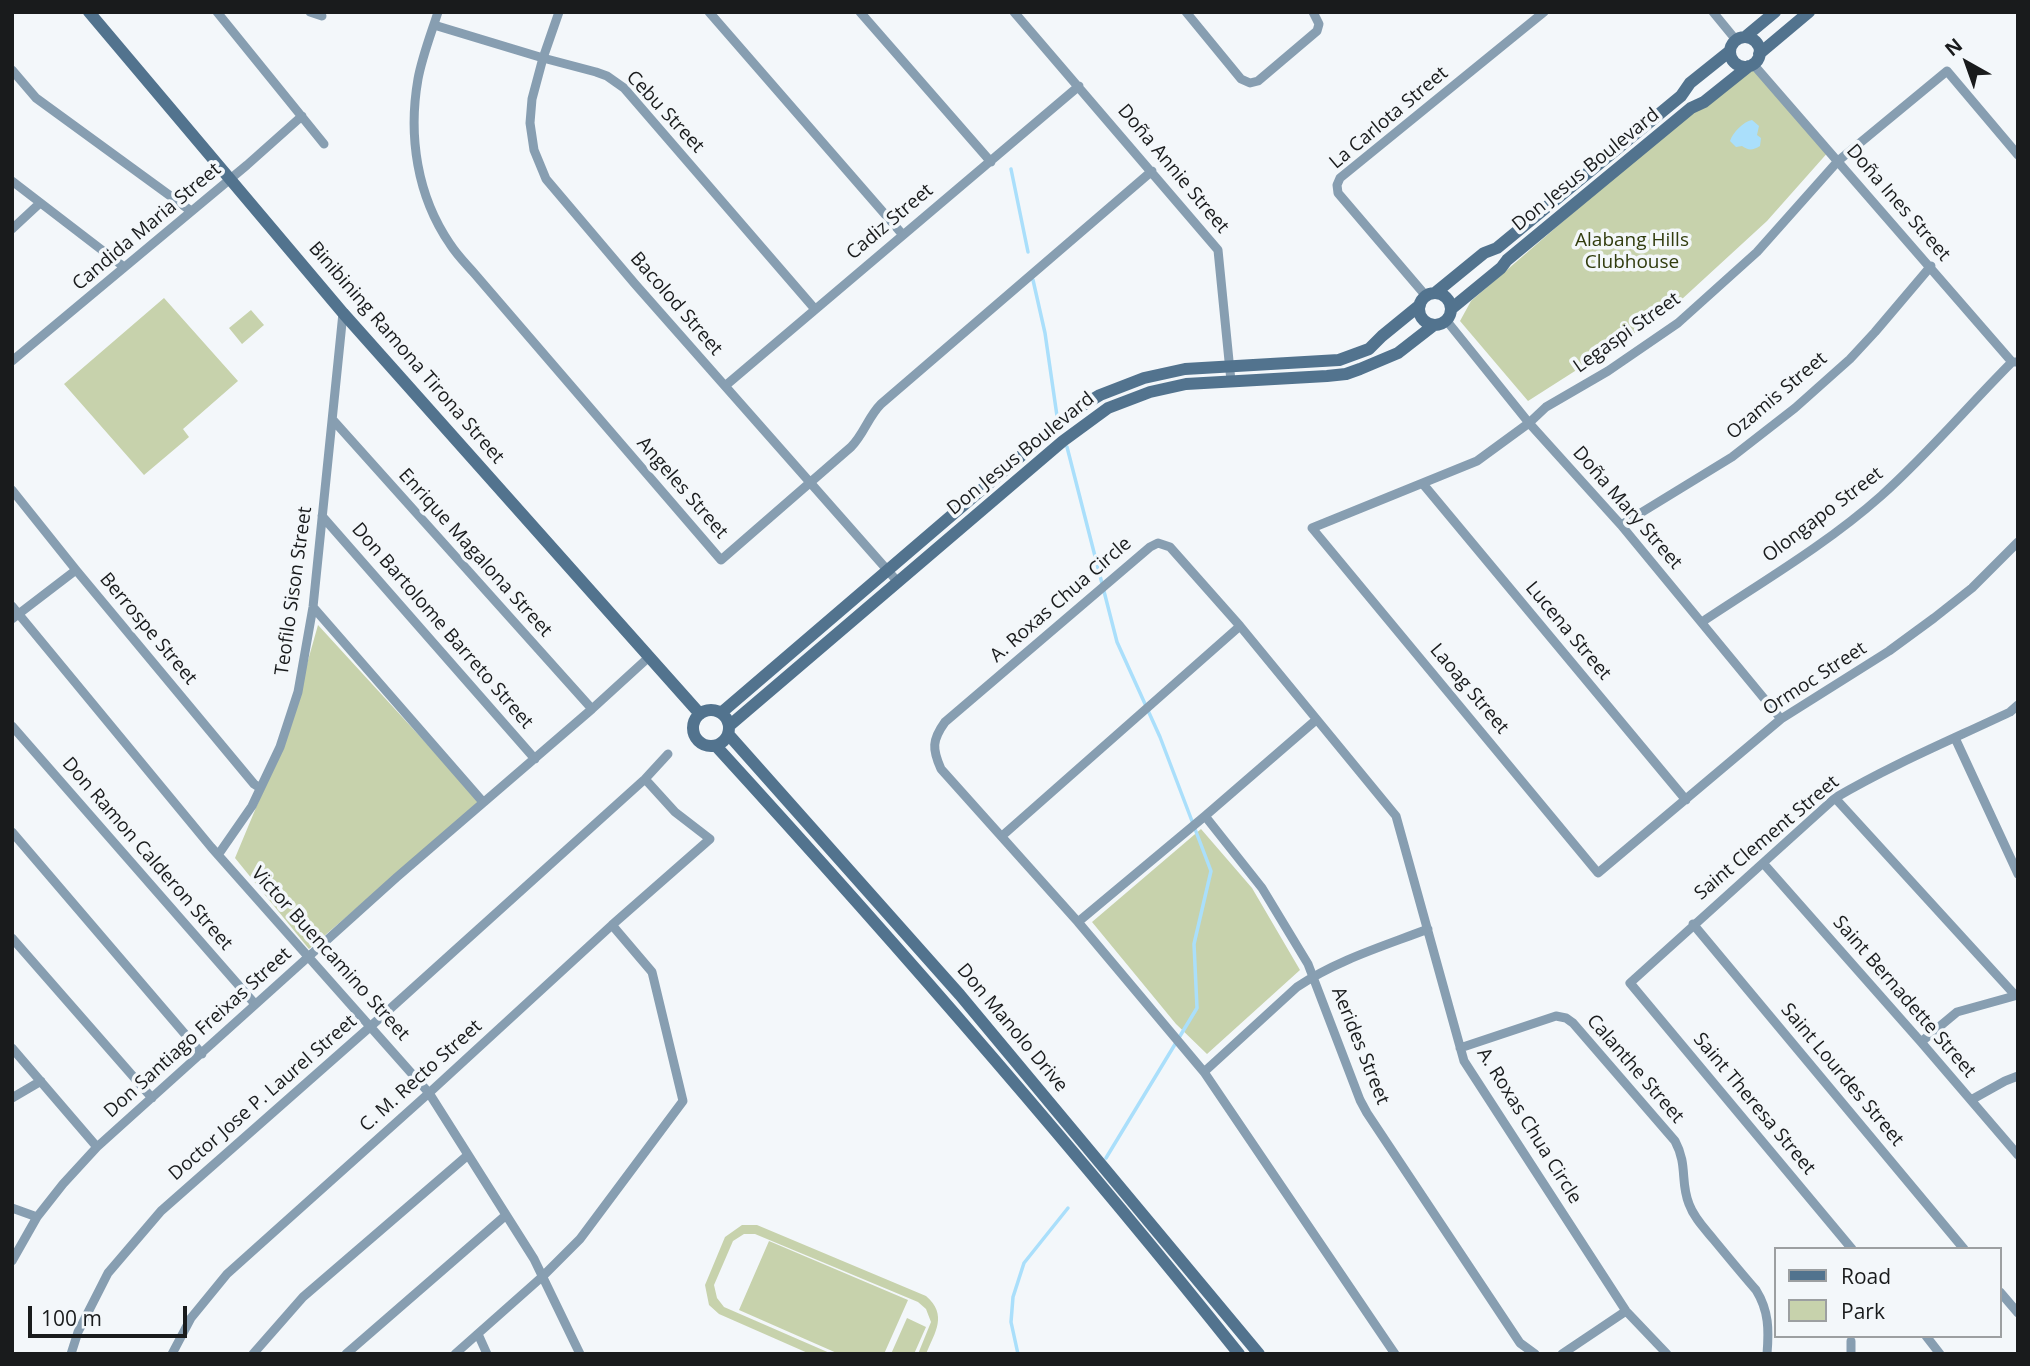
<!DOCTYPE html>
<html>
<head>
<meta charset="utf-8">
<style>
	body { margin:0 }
	#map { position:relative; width:2030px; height:1366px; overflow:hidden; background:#f3f7fa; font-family:"Open Sans",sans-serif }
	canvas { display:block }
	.frame { position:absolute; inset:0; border:14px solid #191b1c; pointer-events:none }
	.legend { position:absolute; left:1774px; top:1247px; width:228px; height:91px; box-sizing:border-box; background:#f3f7fa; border:2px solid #9c9fa1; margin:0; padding:9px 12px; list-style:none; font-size:21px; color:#191b1c }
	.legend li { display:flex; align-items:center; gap:14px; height:35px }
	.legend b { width:35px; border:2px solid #9c9fa1 }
	.north { position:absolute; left:1932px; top:28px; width:70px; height:70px; -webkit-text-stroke:5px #f3f7fa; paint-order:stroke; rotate:320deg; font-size:19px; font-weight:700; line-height:28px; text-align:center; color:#191b1c }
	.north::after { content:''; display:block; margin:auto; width:24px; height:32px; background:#191b1c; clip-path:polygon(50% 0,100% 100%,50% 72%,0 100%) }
	.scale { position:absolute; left:28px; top:1306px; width:159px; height:32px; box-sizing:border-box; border:4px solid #191b1c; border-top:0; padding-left:9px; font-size:21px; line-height:24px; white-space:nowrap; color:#191b1c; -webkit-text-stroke:5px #f3f7fa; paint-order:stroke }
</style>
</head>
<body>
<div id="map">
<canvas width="2030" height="1366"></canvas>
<div class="frame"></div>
<ul class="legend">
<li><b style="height:9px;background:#52738e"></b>Road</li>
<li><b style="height:19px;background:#c7d2ac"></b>Park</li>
</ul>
<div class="north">N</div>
<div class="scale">100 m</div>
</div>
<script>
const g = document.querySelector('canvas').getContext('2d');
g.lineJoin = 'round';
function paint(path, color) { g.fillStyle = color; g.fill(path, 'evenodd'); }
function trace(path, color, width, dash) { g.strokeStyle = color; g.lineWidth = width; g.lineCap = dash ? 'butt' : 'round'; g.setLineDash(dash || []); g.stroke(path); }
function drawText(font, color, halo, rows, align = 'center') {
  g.font = font + ' "Open Sans",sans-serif'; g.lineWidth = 7; g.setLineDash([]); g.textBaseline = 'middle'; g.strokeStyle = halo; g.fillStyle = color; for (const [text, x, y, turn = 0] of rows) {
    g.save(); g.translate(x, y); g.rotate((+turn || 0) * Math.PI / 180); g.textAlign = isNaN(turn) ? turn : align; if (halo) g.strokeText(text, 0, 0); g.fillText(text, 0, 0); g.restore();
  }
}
const green = new Path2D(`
	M 1758,65 L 1830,150 L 1767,221 L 1669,311 L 1528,401 L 1460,321 L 1471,301 L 1739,69 Z
	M 164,298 L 238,381 L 183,429 L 189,437 L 144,475 L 64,384 Z
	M 251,310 L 264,325 L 242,344 L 229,328 Z
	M 318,625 L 480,802 L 309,949 L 235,858 L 288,731 Z
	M 1201,829 L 1252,888 L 1300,970 L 1207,1054 L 1176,1024 L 1092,922 Z
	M 742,1225 L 757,1225 L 926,1296 C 948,1315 935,1332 926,1354 L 918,1354 L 931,1322 L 926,1309 L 918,1302 L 755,1234 L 744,1234 L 733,1241 L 714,1285 L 717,1298 L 724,1307 L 832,1354 L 810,1354 L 719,1314 L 709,1305 L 705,1285 L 725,1237 Z
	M 769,1241 L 908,1300 L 884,1354 L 839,1354 L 739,1310 Z
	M 907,1318 L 926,1327 L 914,1354 L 891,1354 Z`);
const water = new Path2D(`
	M 1752,120 L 1759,126 L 1757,135 L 1761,138 L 1760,146 C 1753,150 1749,151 1742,146 L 1736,147 L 1730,141 C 1733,132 1743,122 1752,120 Z`);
const stream = new Path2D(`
	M 1011,169 L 1028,252
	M 1033,280 L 1045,333 L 1057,416
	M 1067,447 L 1117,642 L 1160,737 L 1211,871 L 1194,944 L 1197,1008 L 1106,1158
	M 1018,1354 L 1011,1322 L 1013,1297 L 1024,1263 L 1068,1208`);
const street = new Path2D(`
	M 217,12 L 324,144
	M 310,12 L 322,16
	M 438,12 C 431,34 422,57 418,79 C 408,136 417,196 450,244 C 457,255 466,264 474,273 L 721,560 L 851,447 C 864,434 868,417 881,404 L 1152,171
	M 559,12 L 543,58 L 532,99 L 530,123 L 534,150 L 546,179 L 635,284 L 897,581
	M 709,12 L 903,235
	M 860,12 L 991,162
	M 1014,12 L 1218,250 L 1231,381
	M 1186,12 L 1241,79 L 1250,83 L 1258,81 L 1317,31 L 1319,24 L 1313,12
	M 1713,12 L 1736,40
	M 434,25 L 543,58 L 596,72 L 607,76 L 624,88 L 814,308
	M 1753,64 L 2012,362 L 2018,362
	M 12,70 L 36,98 L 191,211
	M 2018,155 L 1947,71 L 1838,161 L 1757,252 L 1678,323 L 1608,371 L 1546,407 L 1529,423 L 1477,461 L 1312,528 L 1598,873 L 1781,719 L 1889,651 L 1934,618 L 1972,588 L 2018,542
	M 12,181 L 124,267
	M 12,229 L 40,203
	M 1426,296 L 1338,193 L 1337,185 L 1340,178 L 1544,12
	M 1446,320 L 1529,423 L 1621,525 L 1781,719
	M 12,361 L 247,165 L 302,116
	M 725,386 L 1079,86
	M 333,420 L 592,709
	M 1423,484 L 1686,800
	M 12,490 L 76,570 L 254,784 L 260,788
	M 322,516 L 535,759
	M 1621,525 L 1732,457 L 1795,408 L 1850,359 L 1875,332 L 1931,266
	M 12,606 L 211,847 L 429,1093 L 534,1259 L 580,1354
	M 313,607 L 483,802
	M 12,619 L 76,570
	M 1702,622 C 1762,582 1827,544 1881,496 C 1928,454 1968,406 2012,362
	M 12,726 L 255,1004
	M 1955,738 L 2018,874
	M 1835,798 L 2015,995
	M 1205,816 L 1262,888 L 1308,964 L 1360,1100 L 1367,1113 L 1520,1343 L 1535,1354
	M 12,832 L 202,1054
	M 1002,836 L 1240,626
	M 218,855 L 252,806 L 280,747 L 298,692 L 313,607 L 343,313
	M 1763,863 L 1921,1042 L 2018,1155
	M 1078,922 L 1205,816 L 1316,720
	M 1693,924 L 1964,1249
	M 12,938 L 152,1098
	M 1921,1042 L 1957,1012 L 2018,995
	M 12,1048 L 97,1147
	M 1460,1048 L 1556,1016 L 1566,1018 L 1573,1023 L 1675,1141 C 1688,1165 1680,1182 1689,1204 C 1694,1218 1705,1229 1714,1240 C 1728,1257 1742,1274 1756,1290 C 1769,1311 1769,1330 1767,1354
	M 1204,1072 L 1297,987 C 1337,960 1384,946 1428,929
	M 12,1098 L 41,1081
	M 1971,1100 L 2005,1081 L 2018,1076
	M 12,1208 L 37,1217
	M 1852,1249 L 1630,983 L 1835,798 C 1891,765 1951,740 2010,712 L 2018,705
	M 12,1261 L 37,1217 L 63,1184 L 97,1147 L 397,877 L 592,709 L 649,657
	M 2000,1292 L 2018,1313
	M 478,1334 L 487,1354
	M 1926,1336 L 1940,1354
	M 1851,1341 L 1851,1354
	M 71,1354 L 78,1332 L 108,1273 L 161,1211 L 371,1026 L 645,779 L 668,754
	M 172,1354 L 191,1318 L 227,1274 L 429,1093 L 612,925 L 710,839 L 675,812 L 645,779
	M 253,1354 L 303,1297 L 468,1155
	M 346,1354 L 505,1216
	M 455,1354 L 543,1276 L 580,1239 L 683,1101 L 652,972 L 612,925
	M 1395,1354 L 1204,1072 L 1078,922 L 941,769 C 932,749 932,740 945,722 L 1150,547 L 1158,543 L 1170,547 L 1240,626 L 1396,816 L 1464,1061 L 1626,1311 L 1667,1354
	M 1562,1354 L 1626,1311`);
const secondary = new Path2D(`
	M 89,12 L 343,313 L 700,714
	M 1745,37 L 1775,12
	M1730 52a15 15 0 1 1 30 0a15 15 0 1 1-30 0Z
	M 1759,54 L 1809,12
	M 1435,293 L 1484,253 L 1497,248 L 1681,96 L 1690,83 L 1730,51
	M1419 309a16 16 0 1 1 32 0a16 16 0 1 1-32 0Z
	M 1451,309 L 1501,268 L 1507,260 L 1691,108 L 1704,102 L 1749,66
	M693 728a18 18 0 1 1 36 0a18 18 0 1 1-36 0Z
	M 721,713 L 1056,426 L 1083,405 L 1100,395 L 1144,378 L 1185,369 L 1339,360 L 1369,349 L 1382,336 L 1420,305
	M 729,726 L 1063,441 L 1108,408 L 1150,392 L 1186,384 L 1327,376 L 1346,374 L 1360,369 L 1398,353 L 1434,325
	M 728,734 L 960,995 L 1259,1354
	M 716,746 C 896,943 1072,1145 1239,1354`);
const streetNames = [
	["Cebu Street",665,112,47],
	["La Carlota Street",1389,118,-40],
	["Doña Annie Street",1173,169,50],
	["Don Jesus Boulevard",1586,170,-39],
	["Doña Ines Street",1898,203,49],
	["Cadiz Street",890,222,-40],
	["Candida Maria Street",147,227,-40],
	["Bacolod Street",676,304,49],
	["Legaspi Street",1627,333,-35],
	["Binibining Ramona Tirona Street",406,353,49],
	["Ozamis Street",1777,396,-40],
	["Don Jesus Boulevard",1021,454,-39],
	["Angeles Street",682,488,49],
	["Doña Mary Street",1627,508,49],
	["Olongapo Street",1823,515,-37],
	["Enrique Magalona Street",475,553,48],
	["Teofilo Sison Street",294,591,-82],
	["A. Roxas Chua Circle",1061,600,-41],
	["Don Bartolome Barreto Street",442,626,49],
	["Berrospe Street",148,629,50],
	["Lucena Street",1568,631,50],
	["Ormoc Street",1815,679,-33],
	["Laoag Street",1469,689,50],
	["Saint Clement Street",1767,838,-40],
	["Don Ramon Calderon Street",147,854,49],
	["Victor Buencamino Street",330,954,48],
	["Saint Bernadette Street",1904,997,49],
	["Don Manolo Drive",1012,1028,50],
	["Don Santiago Freixas Street",198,1033,-42],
	["Aerides Street",1360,1046,68],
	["Calanthe Street",1635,1069,49],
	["Saint Lourdes Street",1842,1075,50],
	["C. M. Recto Street",421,1076,-42],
	["Doctor Jose P. Laurel Street",263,1098,-41],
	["Saint Theresa Street",1754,1104,50],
	["A. Roxas Chua Circle",1529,1126,58]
];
const parkNames = [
	["Alabang Hills",1632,241],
	["Clubhouse",1632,263]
];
paint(green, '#c7d2ac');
paint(water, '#aadffb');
trace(stream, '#aadffb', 3.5);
trace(street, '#879eb1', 9);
trace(secondary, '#52738e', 12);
drawText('19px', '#191b1c', '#f3f7fa', streetNames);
drawText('19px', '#313c0e', '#f3f7fa', parkNames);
</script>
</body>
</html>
